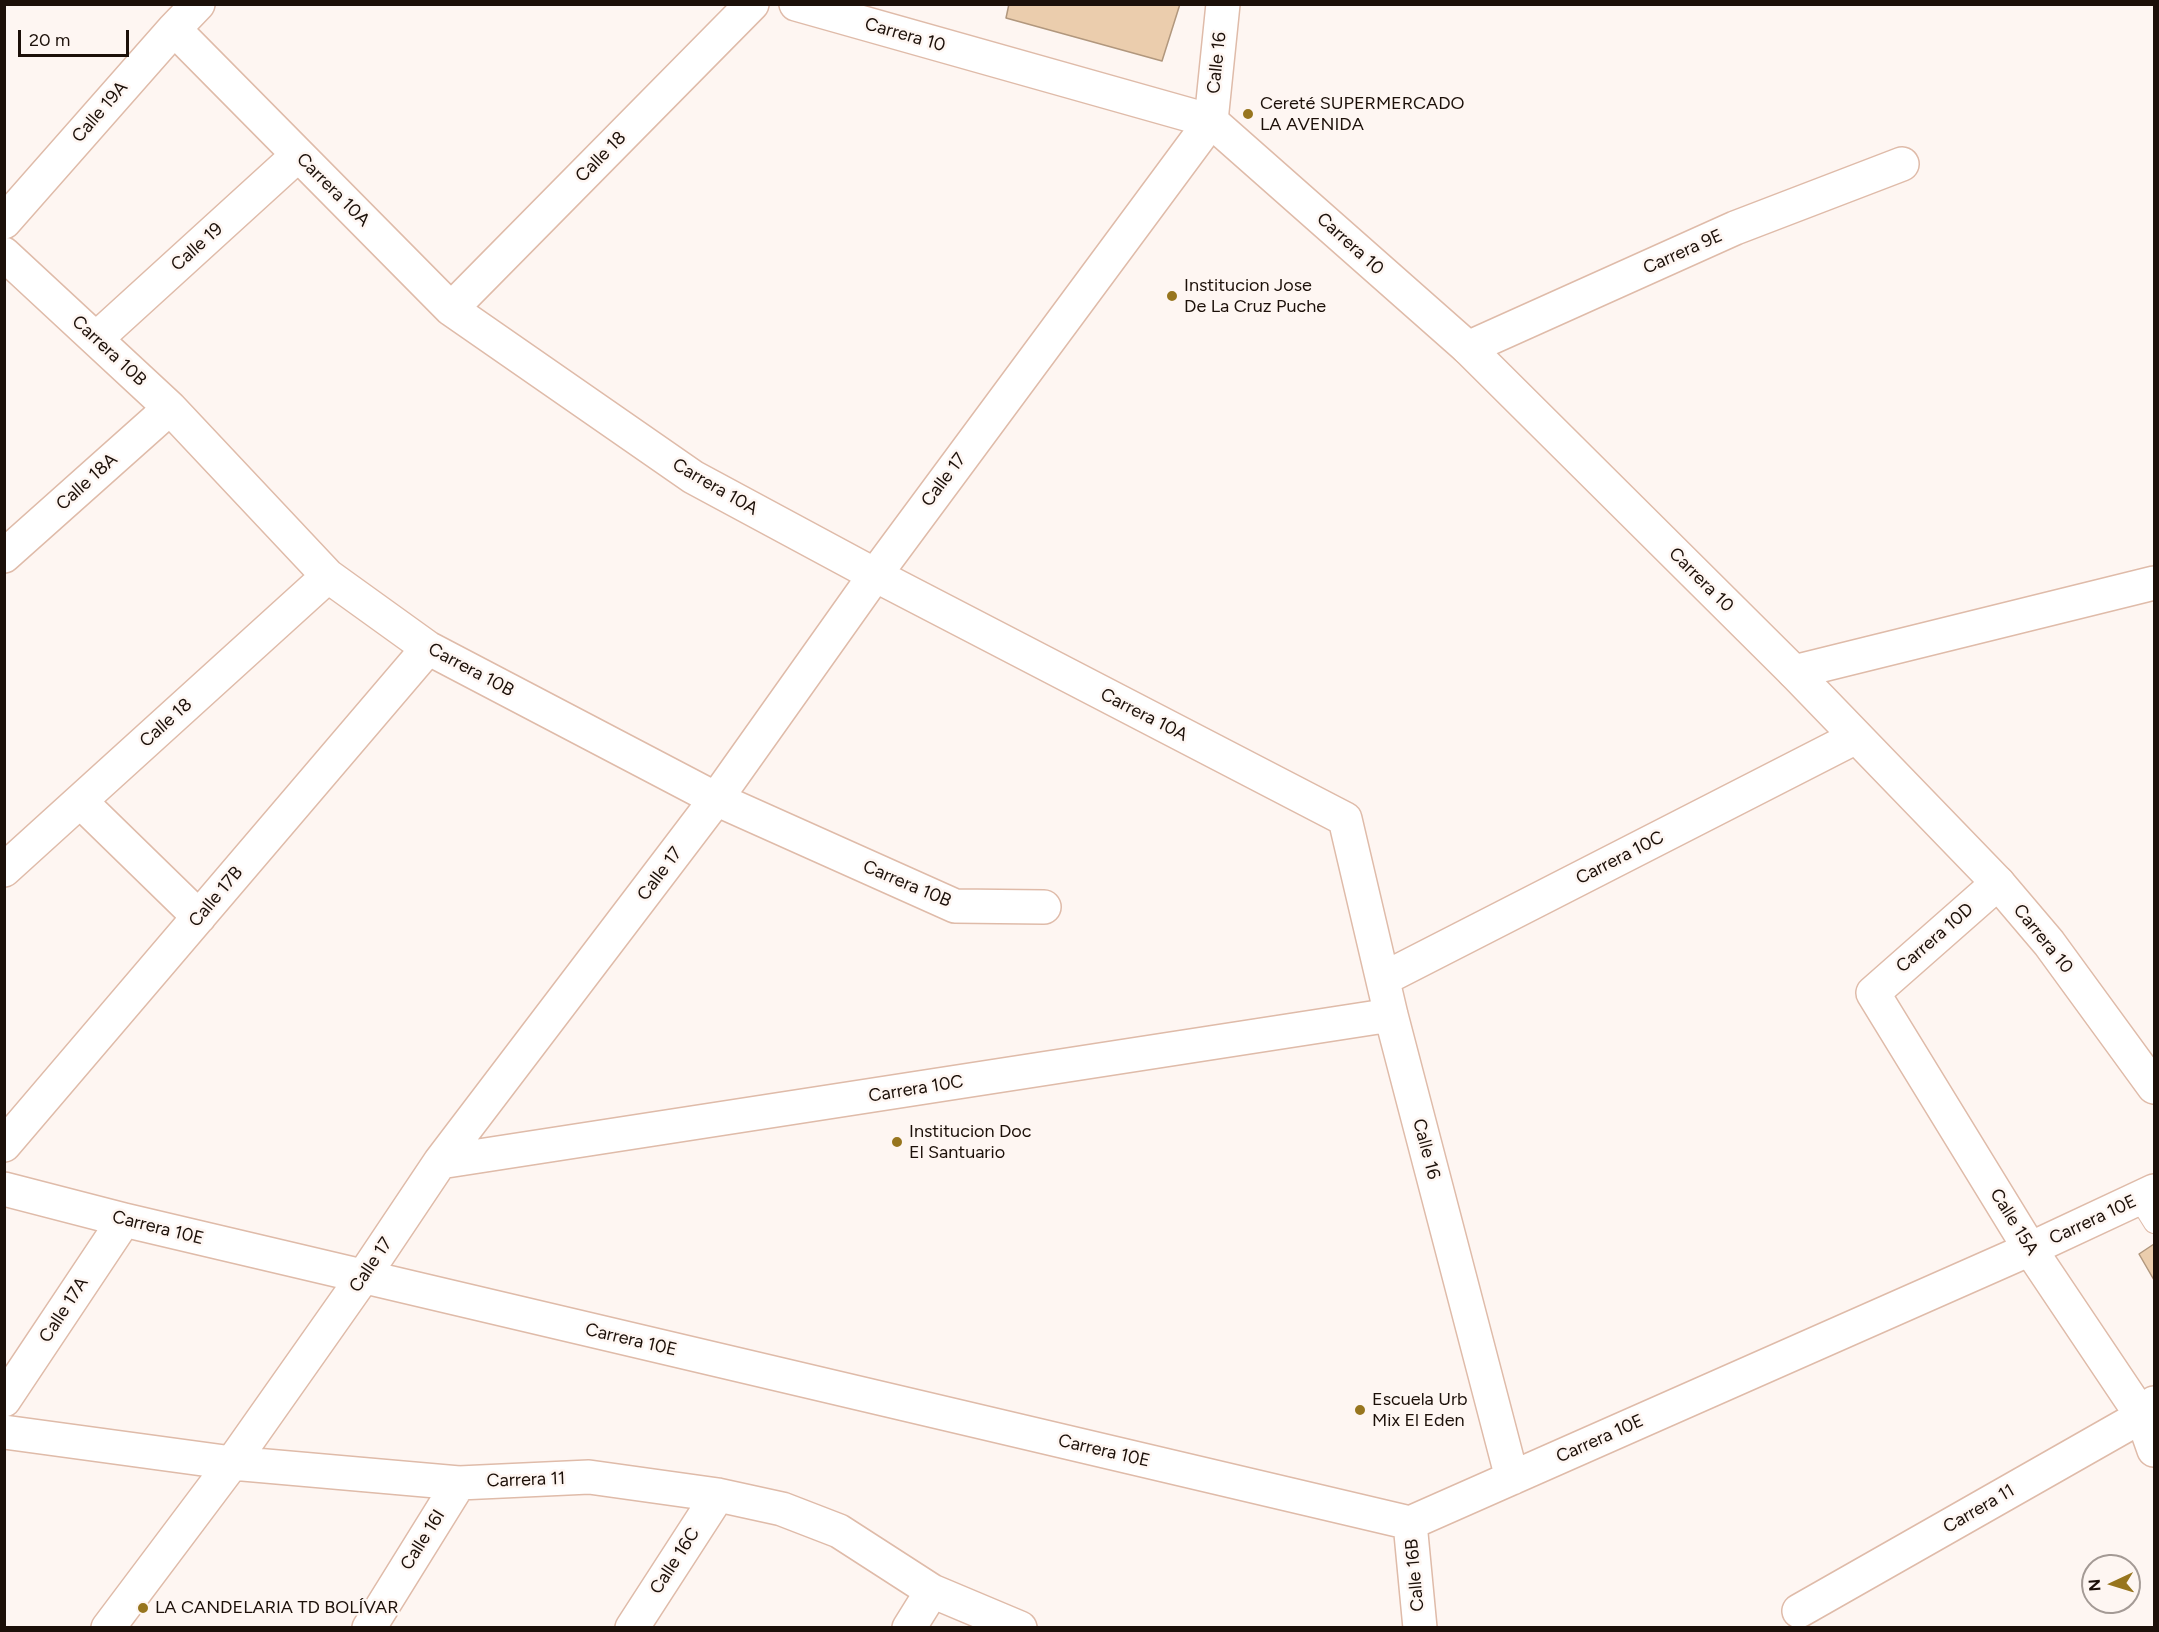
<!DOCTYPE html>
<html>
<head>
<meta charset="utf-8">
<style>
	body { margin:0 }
	#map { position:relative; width:2159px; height:1632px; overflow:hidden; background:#fef6f2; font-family:Figtree,sans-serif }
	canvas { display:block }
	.frame { position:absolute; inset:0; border:6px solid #1c1009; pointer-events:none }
	.north { position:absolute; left:2081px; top:1554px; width:60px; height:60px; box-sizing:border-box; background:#fef6f2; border:2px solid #a49a95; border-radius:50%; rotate:266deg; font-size:16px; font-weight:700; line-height:24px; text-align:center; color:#1c1009 }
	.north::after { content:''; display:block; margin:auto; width:21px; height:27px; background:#97751e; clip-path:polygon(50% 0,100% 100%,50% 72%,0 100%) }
	.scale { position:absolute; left:18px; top:30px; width:111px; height:27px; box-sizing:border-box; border:3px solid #1c1009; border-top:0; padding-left:8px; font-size:18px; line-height:21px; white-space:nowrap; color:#1c1009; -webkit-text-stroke:4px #fef6f2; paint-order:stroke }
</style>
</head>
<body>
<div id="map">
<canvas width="2159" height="1632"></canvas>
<div class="frame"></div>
<div class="north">N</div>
<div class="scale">20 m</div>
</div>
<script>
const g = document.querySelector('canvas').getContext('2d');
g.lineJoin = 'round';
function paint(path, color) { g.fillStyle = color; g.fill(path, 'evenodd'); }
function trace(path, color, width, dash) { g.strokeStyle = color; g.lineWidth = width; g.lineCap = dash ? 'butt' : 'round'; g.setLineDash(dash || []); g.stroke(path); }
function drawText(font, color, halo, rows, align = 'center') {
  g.font = font + ' Figtree,sans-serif'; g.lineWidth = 5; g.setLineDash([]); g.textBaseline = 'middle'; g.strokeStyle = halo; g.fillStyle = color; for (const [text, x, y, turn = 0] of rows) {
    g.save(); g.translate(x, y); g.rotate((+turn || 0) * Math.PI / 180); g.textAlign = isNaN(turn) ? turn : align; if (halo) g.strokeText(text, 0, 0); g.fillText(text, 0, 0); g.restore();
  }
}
const building = new Path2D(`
	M 1009,4 L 1180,4 L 1162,61 L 1006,18 Z
	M 2154,1244 L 2154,1280 L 2139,1254 Z`);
const service = new Path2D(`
	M 2139,1199 L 2154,1223`);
const minor = new Path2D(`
	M 174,29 L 451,309 L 693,477 L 875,575 L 1345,819 L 1391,1015 L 1512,1478
	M 4,222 L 174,29 L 198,4
	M 4,254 L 170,408 L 328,576 L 428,648 L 716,799 L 955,906 L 1044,907
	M 451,309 L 752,4
	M 96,339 L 298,155
	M 1468,348 L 1735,228 L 1902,164
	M 4,556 L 170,408
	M 1794,672 L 2154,583
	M 80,801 L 199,917
	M 4,870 L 328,576
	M 1383,979 L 1856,737
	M 4,1145 L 428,648
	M 440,1162 L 1391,1015
	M 4,1189 L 124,1220 L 1410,1523 L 2030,1249 L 2154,1191
	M 4,1400 L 124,1220
	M 4,1432 L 232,1463 L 459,1483 L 589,1477 L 718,1495 L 782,1509 L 839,1531 L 932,1591 L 1020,1628
	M 1410,1523 L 1420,1628
	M 1799,1611 L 2142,1416 L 2030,1249 L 1873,993 L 1998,883
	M 108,1628 L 232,1463 L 363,1277 L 440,1162 L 716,799 L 875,575 L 1211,121 L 1223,4
	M 369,1628 L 459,1483
	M 632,1628 L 718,1495
	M 909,1628 L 932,1591`);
const tertiary = new Path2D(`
	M 796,4 L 1211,121 L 1468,348 L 1794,672 L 1998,883 L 2049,943 L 2154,1087`);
const secondary = new Path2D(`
	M 2154,1403 L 2142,1416 L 2154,1450`);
const markers = [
	[1248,114,6,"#97751e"],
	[1172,296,6,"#97751e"],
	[897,1142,6,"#97751e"],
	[1360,1410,6,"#97751e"],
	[143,1608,6,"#97751e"]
];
const streetNames = [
	["Carrera 10",905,35,16],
	["Calle 16",1217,63,-84],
	["Calle 19A",100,112,-49],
	["Calle 18",601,157,-45],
	["Carrera 10A",333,190,45],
	["Carrera 10",1350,244,42],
	["Calle 19",197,247,-42],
	["Carrera 9E",1683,252,-24],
	["Carrera 10B",109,351,43],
	["Calle 17",944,480,-53],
	["Calle 18A",87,482,-42],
	["Carrera 10A",715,487,30],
	["Carrera 10",1701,580,45],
	["Carrera 10B",471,670,28],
	["Carrera 10A",1144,715,27],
	["Calle 18",166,723,-42],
	["Carrera 10C",1620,858,-27],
	["Calle 17",660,874,-53],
	["Carrera 10B",907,884,23],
	["Calle 17B",216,897,-50],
	["Carrera 10D",1935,938,-41],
	["Carrera 10",2043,939,51],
	["Carrera 10C",916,1089,-9],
	["Calle 16",1426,1149,75],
	["Carrera 10E",2093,1220,-25],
	["Calle 15A",2014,1222,58],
	["Carrera 10E",158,1228,14],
	["Calle 17",371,1265,-56],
	["Calle 17A",64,1310,-57],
	["Carrera 10E",631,1340,13],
	["Carrera 10E",1600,1439,-24],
	["Carrera 10E",1104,1451,13],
	["Carrera 11",526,1480,-2],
	["Carrera 11",1979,1509,-30],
	["Calle 16I",423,1540,-58],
	["Calle 16C",675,1561,-57],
	["Calle 16B",1415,1575,-95]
];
const poiNames = [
	["Cereté SUPERMERCADO",1260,104],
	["LA AVENIDA",1260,125],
	["Institucion Jose",1184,286],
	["De La Cruz Puche",1184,307],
	["Institucion Doc",909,1132],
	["El Santuario",909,1153],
	["Escuela Urb",1372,1400],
	["Mix El Eden",1372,1421],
	["LA CANDELARIA TD BOLÍVAR",155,1608]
];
paint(building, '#ebcdad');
trace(building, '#b1977d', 1.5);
trace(service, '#dfbba9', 22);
trace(minor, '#dfbba9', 36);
trace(tertiary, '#dfbba9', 36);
trace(secondary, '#dfbba9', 36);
trace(service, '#fff', 20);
trace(minor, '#fff', 33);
trace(tertiary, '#fff', 33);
trace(secondary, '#fff', 33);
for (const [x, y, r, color] of markers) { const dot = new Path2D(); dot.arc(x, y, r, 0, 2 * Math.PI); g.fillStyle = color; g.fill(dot); trace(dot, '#fef6f2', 2); }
drawText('18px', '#1c1009', '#fef6f2', streetNames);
drawText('18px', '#1c1009', '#fef6f2', poiNames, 'left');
</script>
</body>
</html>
